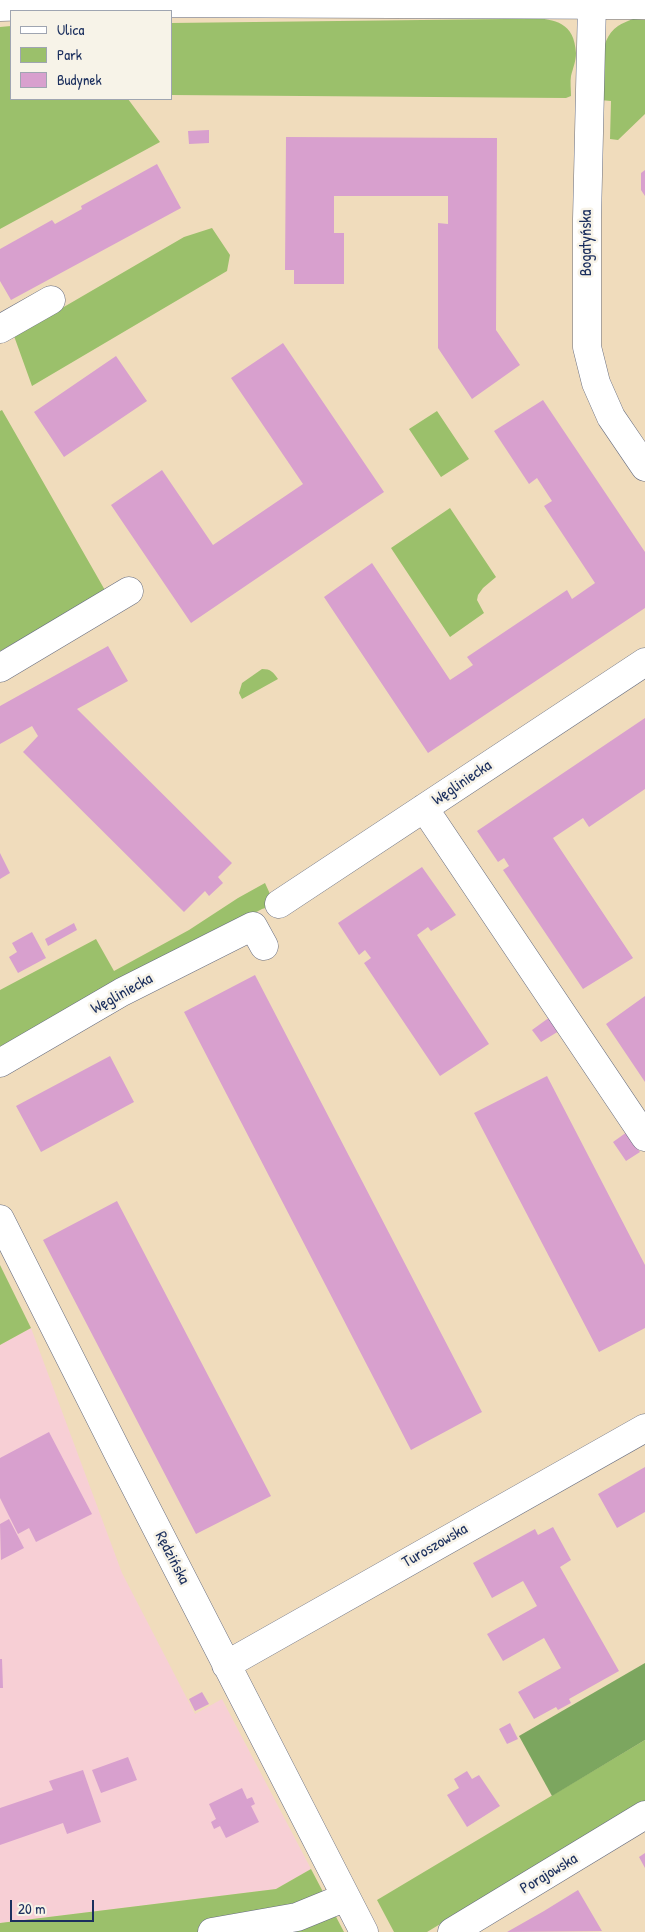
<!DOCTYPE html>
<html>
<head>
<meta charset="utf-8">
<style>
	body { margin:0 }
	#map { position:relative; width:645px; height:1932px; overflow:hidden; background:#f0dcbc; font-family:"Patrick Hand",sans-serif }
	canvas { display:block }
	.legend { position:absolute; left:10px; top:10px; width:162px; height:90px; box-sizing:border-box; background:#f7f3e8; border:1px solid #9fa5b1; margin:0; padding:6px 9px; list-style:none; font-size:15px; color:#1b2f5e }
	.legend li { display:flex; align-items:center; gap:10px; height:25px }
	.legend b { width:25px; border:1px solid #9fa5b1 }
	.scale { position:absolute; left:10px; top:1900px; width:84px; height:22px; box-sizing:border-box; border:2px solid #1b2f5e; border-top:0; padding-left:6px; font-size:15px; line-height:18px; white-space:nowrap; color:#1b2f5e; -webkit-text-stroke:4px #f7f3e8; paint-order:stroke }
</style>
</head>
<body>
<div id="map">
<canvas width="645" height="1932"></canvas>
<ul class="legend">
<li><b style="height:6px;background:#fff"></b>Ulica</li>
<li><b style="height:14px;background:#9bc06b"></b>Park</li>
<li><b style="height:14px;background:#d8a0ce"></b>Budynek</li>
</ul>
<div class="scale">20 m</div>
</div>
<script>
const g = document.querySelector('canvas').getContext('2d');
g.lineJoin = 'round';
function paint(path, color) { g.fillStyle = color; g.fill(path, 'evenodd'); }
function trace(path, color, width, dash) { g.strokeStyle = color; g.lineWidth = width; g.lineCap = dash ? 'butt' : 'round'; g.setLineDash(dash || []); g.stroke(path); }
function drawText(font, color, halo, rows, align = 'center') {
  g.font = font + ' "Patrick Hand",sans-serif'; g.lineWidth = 5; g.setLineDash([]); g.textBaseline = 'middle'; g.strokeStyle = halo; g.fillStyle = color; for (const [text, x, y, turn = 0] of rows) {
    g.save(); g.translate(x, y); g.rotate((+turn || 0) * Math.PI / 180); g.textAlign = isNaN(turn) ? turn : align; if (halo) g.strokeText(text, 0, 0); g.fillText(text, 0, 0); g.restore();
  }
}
const built = new Path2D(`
	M 31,1328 L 122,1573 L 195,1714 L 222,1699 L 311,1869 L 276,1889 L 0,1923 L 0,1345 Z`);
const green = new Path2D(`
	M 506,19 C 537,19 574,11 576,53 C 576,61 573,68 571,76 C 570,82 571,90 571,96 L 566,98 L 171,95 L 171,23 Z
	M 633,19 L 645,20 L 645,114 L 618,140 L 610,139 L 611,101 L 600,100 C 602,77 596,41 618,26 C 622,23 628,21 633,19 Z
	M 11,26 L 11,99 L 128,99 L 160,142 L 0,229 L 0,27 Z
	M 212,228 L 230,255 L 227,271 L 32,386 L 14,336 L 184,237 Z
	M 2,410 L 106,592 L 0,651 L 0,411 Z
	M 437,411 L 469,459 L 441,477 L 409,429 Z
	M 450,508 L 496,577 L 483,588 L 478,595 L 477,600 L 484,613 L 450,637 L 391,548 Z
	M 262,669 C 271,669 273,672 278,679 L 242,699 L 239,693 L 242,683 Z
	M 265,883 L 275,905 L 262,909 L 0,1048 L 0,990 L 96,939 L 114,971 L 189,930 L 238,898 Z
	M 0,1265 L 31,1328 L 0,1345 Z
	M 645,1740 L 645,1801 L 427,1932 L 394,1932 L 377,1900 Z
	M 311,1869 L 344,1932 L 0,1932 L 0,1923 L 276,1889 Z`);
const forest = new Path2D(`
	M 645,1663 L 645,1740 L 552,1796 L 519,1736 Z`);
const building = new Path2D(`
	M 209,130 L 209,143 L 189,144 L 188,131 Z
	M 286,137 L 497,138 L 496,330 L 520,365 L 472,399 L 438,348 L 438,223 L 448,224 L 448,196 L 334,196 L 334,233 L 344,233 L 344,284 L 294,284 L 294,270 L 285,270 Z
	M 157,164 L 181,208 L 11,300 L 0,281 L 0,249 L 52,220 L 55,224 L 82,209 L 81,206 Z
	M 645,170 L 645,196 L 641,190 L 641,173 Z
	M 283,343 L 384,492 L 191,623 L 111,505 L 162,470 L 213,545 L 303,484 L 231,378 Z
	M 116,356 L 147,401 L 64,457 L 34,412 Z
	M 543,400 L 645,552 L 645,608 L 428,753 L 324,597 L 372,563 L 450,680 L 473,665 L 467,657 L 567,590 L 572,599 L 595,583 L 544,506 L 552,501 L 537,478 L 529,484 L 494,431 Z
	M 108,646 L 128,681 L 77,709 L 232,863 L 218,877 L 223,883 L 209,896 L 205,891 L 184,912 L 23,752 L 38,736 L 32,726 L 0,744 L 0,706 Z
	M 645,718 L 645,789 L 589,827 L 583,818 L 553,838 L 633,958 L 583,989 L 503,870 L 509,866 L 504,858 L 498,862 L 477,831 Z
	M 0,853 L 10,873 L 0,879 Z
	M 422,867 L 456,915 L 431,931 L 428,927 L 417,935 L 489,1044 L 440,1076 L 364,963 L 371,958 L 365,950 L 359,955 L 338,923 Z
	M 74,923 L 77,930 L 48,946 L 45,939 Z
	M 32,932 L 46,958 L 18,973 L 9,957 L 17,952 L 12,943 Z
	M 255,975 L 482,1412 L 411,1450 L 184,1012 Z
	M 645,996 L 645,1082 L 606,1024 Z
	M 550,1017 L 559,1031 L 541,1042 L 532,1030 Z
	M 110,1056 L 134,1102 L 41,1152 L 16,1106 Z
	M 547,1076 L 645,1265 L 645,1328 L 599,1352 L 474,1113 Z
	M 627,1132 L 640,1152 L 626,1161 L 613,1142 Z
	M 117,1201 L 271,1496 L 196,1534 L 43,1240 Z
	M 49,1432 L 92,1514 L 36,1542 L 29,1528 L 18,1534 L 0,1498 L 0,1458 Z
	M 645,1467 L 645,1512 L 617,1528 L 598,1494 Z
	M 9,1519 L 24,1548 L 1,1560 L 0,1524 Z
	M 553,1527 L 571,1560 L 560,1567 L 619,1671 L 569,1699 L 571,1703 L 558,1710 L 556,1707 L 534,1719 L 518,1692 L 561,1668 L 544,1638 L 503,1661 L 487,1634 L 537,1606 L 523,1581 L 492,1598 L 473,1563 L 535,1529 L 538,1535 Z
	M 0,1659 L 2,1659 L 3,1688 L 0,1688 Z
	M 202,1692 L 209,1704 L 195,1711 L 189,1699 Z
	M 510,1723 L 518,1739 L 507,1744 L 499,1729 Z
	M 128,1757 L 137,1780 L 101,1793 L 92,1770 Z
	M 83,1770 L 101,1822 L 67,1834 L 63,1823 L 0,1845 L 0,1808 L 53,1790 L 49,1781 Z
	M 467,1771 L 472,1779 L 479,1775 L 500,1806 L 467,1827 L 447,1795 L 459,1788 L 454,1779 Z
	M 242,1788 L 247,1799 L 252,1797 L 255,1804 L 251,1806 L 259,1822 L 226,1838 L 220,1826 L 214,1829 L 211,1822 L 216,1819 L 209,1804 Z
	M 645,1853 L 645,1868 L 639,1857 Z
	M 578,1890 L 602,1931 L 507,1932 L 544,1911 Z`);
const minor = new Path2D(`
	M 592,4 L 587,219 L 587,347 L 596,383 L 611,417 L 645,467
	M 0,7 L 140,3 L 645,5
	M 0,329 L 51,300
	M 0,668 L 129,591
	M 424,808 L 645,1137
	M 279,904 L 645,662
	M 0,1063 L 122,992 L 253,926 L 264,946
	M 0,1219 L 119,1455 L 364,1932
	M 226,1665 L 645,1428
	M 212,1932 L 297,1917 L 346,1897
	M 452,1932 L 645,1815`);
const streetNames = [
	["Bogatyńska",587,243,-90],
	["Węgliniecka",462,783,-34],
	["Węgliniecka",122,994,-29],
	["Turoszowska",435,1546,-30],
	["Rędzińska",172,1558,63],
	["Porajowska",549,1874,-31]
];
paint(built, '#f7cfd5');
paint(green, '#9bc06b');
paint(forest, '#7ca65f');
paint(building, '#d8a0ce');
trace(minor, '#666c7f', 29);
trace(minor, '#fff', 28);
drawText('16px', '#1b2f5e', '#f7f3e8', streetNames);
</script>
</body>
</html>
